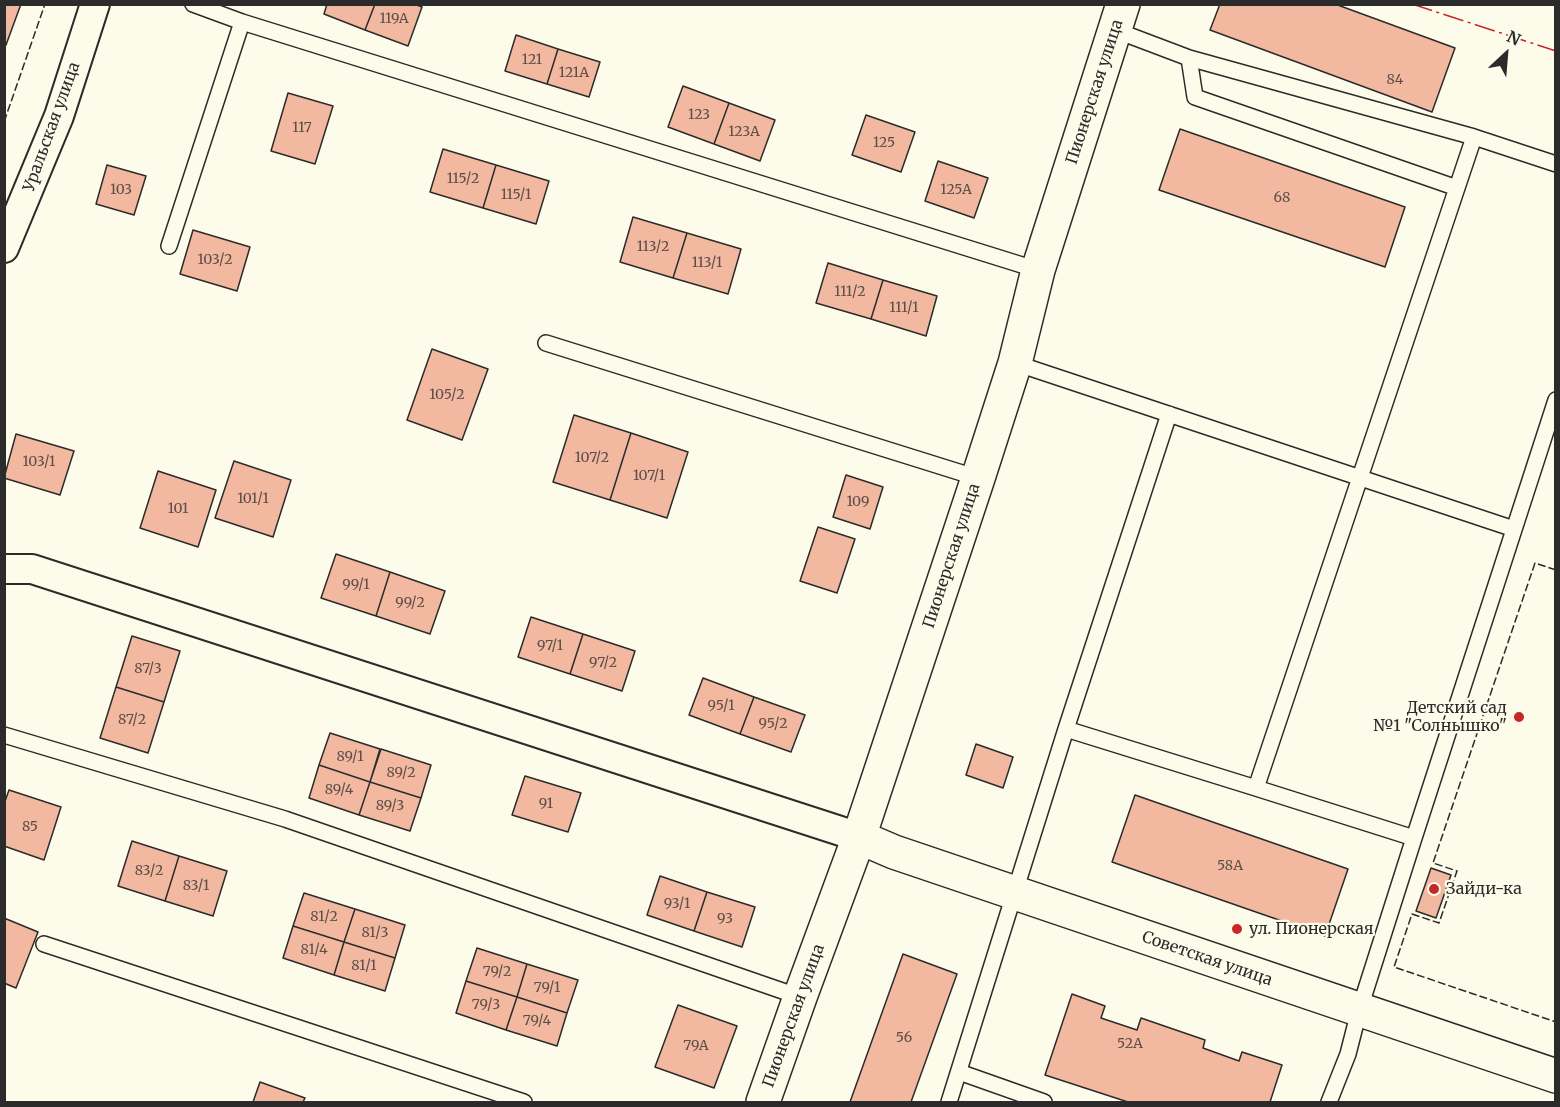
<!DOCTYPE html>
<html>
<head>
<meta charset="utf-8">
<style>
	body { margin:0 }
	#map { position:relative; width:1560px; height:1107px; overflow:hidden; background:#fdfbea; font-family:Merriweather,serif }
	canvas { display:block }
	.frame { position:absolute; inset:0; border:6px solid #2b2b2b; pointer-events:none }
	.north { position:absolute; left:1476px; top:24px; width:60px; height:60px; -webkit-text-stroke:4px #fdfbea; paint-order:stroke; rotate:26deg; font-size:16px; font-weight:700; line-height:24px; text-align:center; color:#2b2b2b }
	.north::after { content:''; display:block; margin:auto; width:21px; height:27px; background:#2b2b2b; clip-path:polygon(50% 0,100% 100%,50% 72%,0 100%) }
</style>
</head>
<body>
<div id="map">
<canvas width="1560" height="1107"></canvas>
<div class="frame"></div>
<div class="north">N</div>
</div>
<script>
const g = document.querySelector('canvas').getContext('2d');
g.lineJoin = 'round';
function paint(path, color) { g.fillStyle = color; g.fill(path, 'evenodd'); }
function trace(path, color, width, dash) { g.strokeStyle = color; g.lineWidth = width; g.lineCap = dash ? 'butt' : 'round'; g.setLineDash(dash || []); g.stroke(path); }
function drawText(font, color, halo, rows, align = 'center') {
  g.font = font + ' Merriweather,serif'; g.lineWidth = 4.5; g.setLineDash([]); g.textBaseline = 'middle'; g.strokeStyle = halo; g.fillStyle = color; for (const [text, x, y, turn = 0] of rows) {
    g.save(); g.translate(x, y); g.rotate((+turn || 0) * Math.PI / 180); g.textAlign = isNaN(turn) ? turn : align; if (halo) g.strokeText(text, 0, 0); g.fillText(text, 0, 0); g.restore();
  }
}
const building = new Path2D(`
	M 4,4 L 21,4 L 6,45 L 4,44 Z
	M 327,4 L 375,4 L 365,30 L 324,14 Z
	M 375,4 L 414,4 L 422,7 L 408,46 L 365,30 Z
	M 1220,4 L 1335,4 L 1455,48 L 1432,112 L 1210,30 Z
	M 516,35 L 558,49 L 547,84 L 505,71 Z
	M 558,49 L 600,62 L 589,97 L 547,84 Z
	M 683,86 L 729,103 L 714,144 L 668,127 Z
	M 288,93 L 333,106 L 315,164 L 271,151 Z
	M 729,103 L 775,120 L 760,161 L 714,144 Z
	M 866,115 L 915,132 L 901,172 L 852,155 Z
	M 1180,129 L 1405,207 L 1385,267 L 1159,190 Z
	M 443,149 L 496,165 L 483,208 L 430,192 Z
	M 938,161 L 988,178 L 974,218 L 925,201 Z
	M 107,165 L 146,176 L 134,215 L 96,204 Z
	M 496,165 L 549,181 L 536,224 L 483,208 Z
	M 633,217 L 687,233 L 673,278 L 620,262 Z
	M 193,230 L 250,247 L 237,291 L 180,274 Z
	M 687,233 L 741,249 L 728,294 L 673,278 Z
	M 828,263 L 883,280 L 871,319 L 816,303 Z
	M 883,280 L 937,296 L 926,336 L 871,319 Z
	M 432,349 L 488,369 L 462,440 L 407,420 Z
	M 574,415 L 631,433 L 610,500 L 553,482 Z
	M 631,433 L 688,452 L 667,518 L 610,500 Z
	M 16,434 L 74,451 L 60,495 L 4,478 Z
	M 234,461 L 291,480 L 273,537 L 215,518 Z
	M 158,471 L 216,490 L 198,547 L 140,528 Z
	M 846,475 L 883,487 L 870,529 L 833,517 Z
	M 818,527 L 855,539 L 837,593 L 800,581 Z
	M 336,554 L 390,572 L 376,616 L 321,598 Z
	M 390,572 L 445,591 L 430,634 L 376,616 Z
	M 531,617 L 583,634 L 570,674 L 518,657 Z
	M 583,634 L 635,651 L 622,691 L 570,674 Z
	M 132,636 L 180,651 L 164,702 L 116,687 Z
	M 703,678 L 754,697 L 740,734 L 689,715 Z
	M 116,687 L 164,702 L 148,753 L 100,738 Z
	M 754,697 L 805,715 L 791,752 L 740,734 Z
	M 330,733 L 380,749 L 370,782 L 319,765 Z
	M 976,744 L 1013,757 L 1003,788 L 966,775 Z
	M 381,749 L 431,765 L 421,798 L 370,782 Z
	M 319,765 L 370,782 L 359,815 L 309,798 Z
	M 525,776 L 581,793 L 568,832 L 512,815 Z
	M 370,782 L 421,798 L 410,831 L 359,815 Z
	M 9,790 L 61,807 L 44,860 L 4,846 L 4,804 Z
	M 1135,795 L 1348,869 L 1325,936 L 1112,862 Z
	M 132,841 L 179,856 L 165,901 L 118,886 Z
	M 179,856 L 227,871 L 213,916 L 165,901 Z
	M 1431,868 L 1451,875 L 1436,918 L 1416,911 Z
	M 660,876 L 707,892 L 694,931 L 647,915 Z
	M 707,892 L 755,907 L 742,947 L 694,931 Z
	M 304,893 L 355,909 L 344,942 L 293,926 Z
	M 355,909 L 405,925 L 395,958 L 344,942 Z
	M 4,918 L 38,932 L 16,988 L 4,983 Z
	M 293,926 L 344,942 L 334,975 L 283,958 Z
	M 344,942 L 395,958 L 385,991 L 334,975 Z
	M 477,948 L 527,964 L 517,997 L 466,981 Z
	M 903,954 L 957,974 L 911,1102 L 850,1102 Z
	M 527,964 L 578,980 L 567,1013 L 517,997 Z
	M 466,981 L 517,997 L 506,1030 L 456,1013 Z
	M 1072,994 L 1105,1006 L 1101,1018 L 1137,1030 L 1141,1018 L 1205,1040 L 1203,1048 L 1239,1061 L 1242,1052 L 1282,1065 L 1270,1102 L 1128,1102 L 1045,1075 Z
	M 517,997 L 567,1013 L 557,1046 L 506,1030 Z
	M 678,1005 L 737,1026 L 714,1088 L 655,1067 Z
	M 260,1082 L 305,1098 L 303,1102 L 253,1102 Z`);
const lane = new Path2D(`
	M 193,4 L 242,22 L 1038,270
	M 1115,30 L 1189,58 L 1474,137 L 1556,164
	M 1189,58 L 1195,97 L 1457,188
	M 169,246 L 242,22
	M 546,343 L 978,478
	M 1015,363 L 1514,529
	M 1066,729 L 1256,788
	M 4,735 L 285,819 L 800,997
	M 1414,838 L 1256,788 L 1474,137
	M 44,944 L 524,1102
	M 959,1072 L 1044,1102
	M 949,1102 L 1066,729 L 1169,414
	M 1329,1102 L 1348,1054 L 1359,1011 L 1414,838 L 1556,400`);
const street = new Path2D(`
	M 4,248 L 59,116 L 95,4
	M 4,569 L 32,569 L 859,837`);
const secondary = new Path2D(`
	M 859,837 L 894,852 L 1556,1076
	M 763,1102 L 800,997 L 859,837 L 978,478 L 1015,363 L 1038,270 L 1123,4`);
const fence = new Path2D(`
	M 4,122 L 45,4
	M 1556,570 L 1535,563 L 1433,863 L 1457,871 L 1439,923 L 1412,914 L 1394,967 L 1556,1022`);
const power = new Path2D(`
	M 1412,4 L 1556,51`);
const markers = [
	[1519,717,6,"#c62828"],
	[1434,889,6,"#c62828"],
	[1237,929,6,"#c62828"]
];
const numberNames = [
	["119А",394,19],
	["121",532,60],
	["121А",574,73],
	["84",1395,80],
	["123",699,115],
	["117",302,128],
	["123А",744,132],
	["125",884,143],
	["115/2",463,179],
	["103",121,190],
	["125А",956,190],
	["115/1",516,195],
	["68",1282,198],
	["113/2",653,247],
	["103/2",215,260],
	["113/1",707,263],
	["111/2",850,292],
	["111/1",904,308],
	["105/2",447,395],
	["107/2",592,458],
	["103/1",39,462],
	["107/1",649,476],
	["101/1",253,499],
	["109",858,502],
	["101",178,509],
	["99/1",356,585],
	["99/2",410,603],
	["97/1",550,646],
	["97/2",603,663],
	["87/3",148,669],
	["95/1",721,706],
	["87/2",132,720],
	["95/2",773,724],
	["89/1",350,757],
	["89/2",401,773],
	["89/4",339,790],
	["91",546,804],
	["89/3",390,806],
	["85",30,827],
	["58А",1230,866],
	["83/2",149,871],
	["83/1",196,886],
	["93/1",677,904],
	["81/2",324,917],
	["93",725,919],
	["81/3",375,933],
	["81/4",314,950],
	["81/1",364,966],
	["79/2",497,972],
	["79/1",547,988],
	["79/3",486,1005],
	["79/4",537,1021],
	["56",904,1038],
	["52А",1130,1044],
	["79А",696,1046]
];
const streetNames = [
	["Пионерская улица",1095,92,-72],
	["Уральская улица",52,127,-70],
	["Пионерская улица",952,556,-72],
	["Советская улица",1207,959,19],
	["Пионерская улица",794,1016,-70]
];
const poiNames = [
	["Детский сад",1507,708,"right"],
	["№1 \"Солнышко\"",1507,726,"right"],
	["Зайди-ка",1446,889],
	["ул. Пионерская",1249,929]
];
paint(building, '#f2b8a0');
trace(building, '#2b2b2b', 1.5);
trace(lane, '#2b2b2b', 18);
trace(street, '#2b2b2b', 32);
trace(secondary, '#2b2b2b', 36);
trace(lane, '#fdfbea', 15);
trace(street, '#fdfbea', 28);
trace(secondary, '#fdfbea', 33);
trace(fence, '#2b2b2b', 1.5, [8, 3]);
trace(power, '#c62828', 1.5, [21, 4.5, 3, 4.5]);
for (const [x, y, r, color] of markers) { const dot = new Path2D(); dot.arc(x, y, r, 0, 2 * Math.PI); g.fillStyle = color; g.fill(dot); trace(dot, '#fdfbea', 2); }
drawText('14px', '#5d4e48', null, numberNames);
drawText('16px', '#2b2b2b', '#fdfbea', streetNames);
drawText('16px', '#2b2b2b', '#fdfbea', poiNames, 'left');
</script>
</body>
</html>
